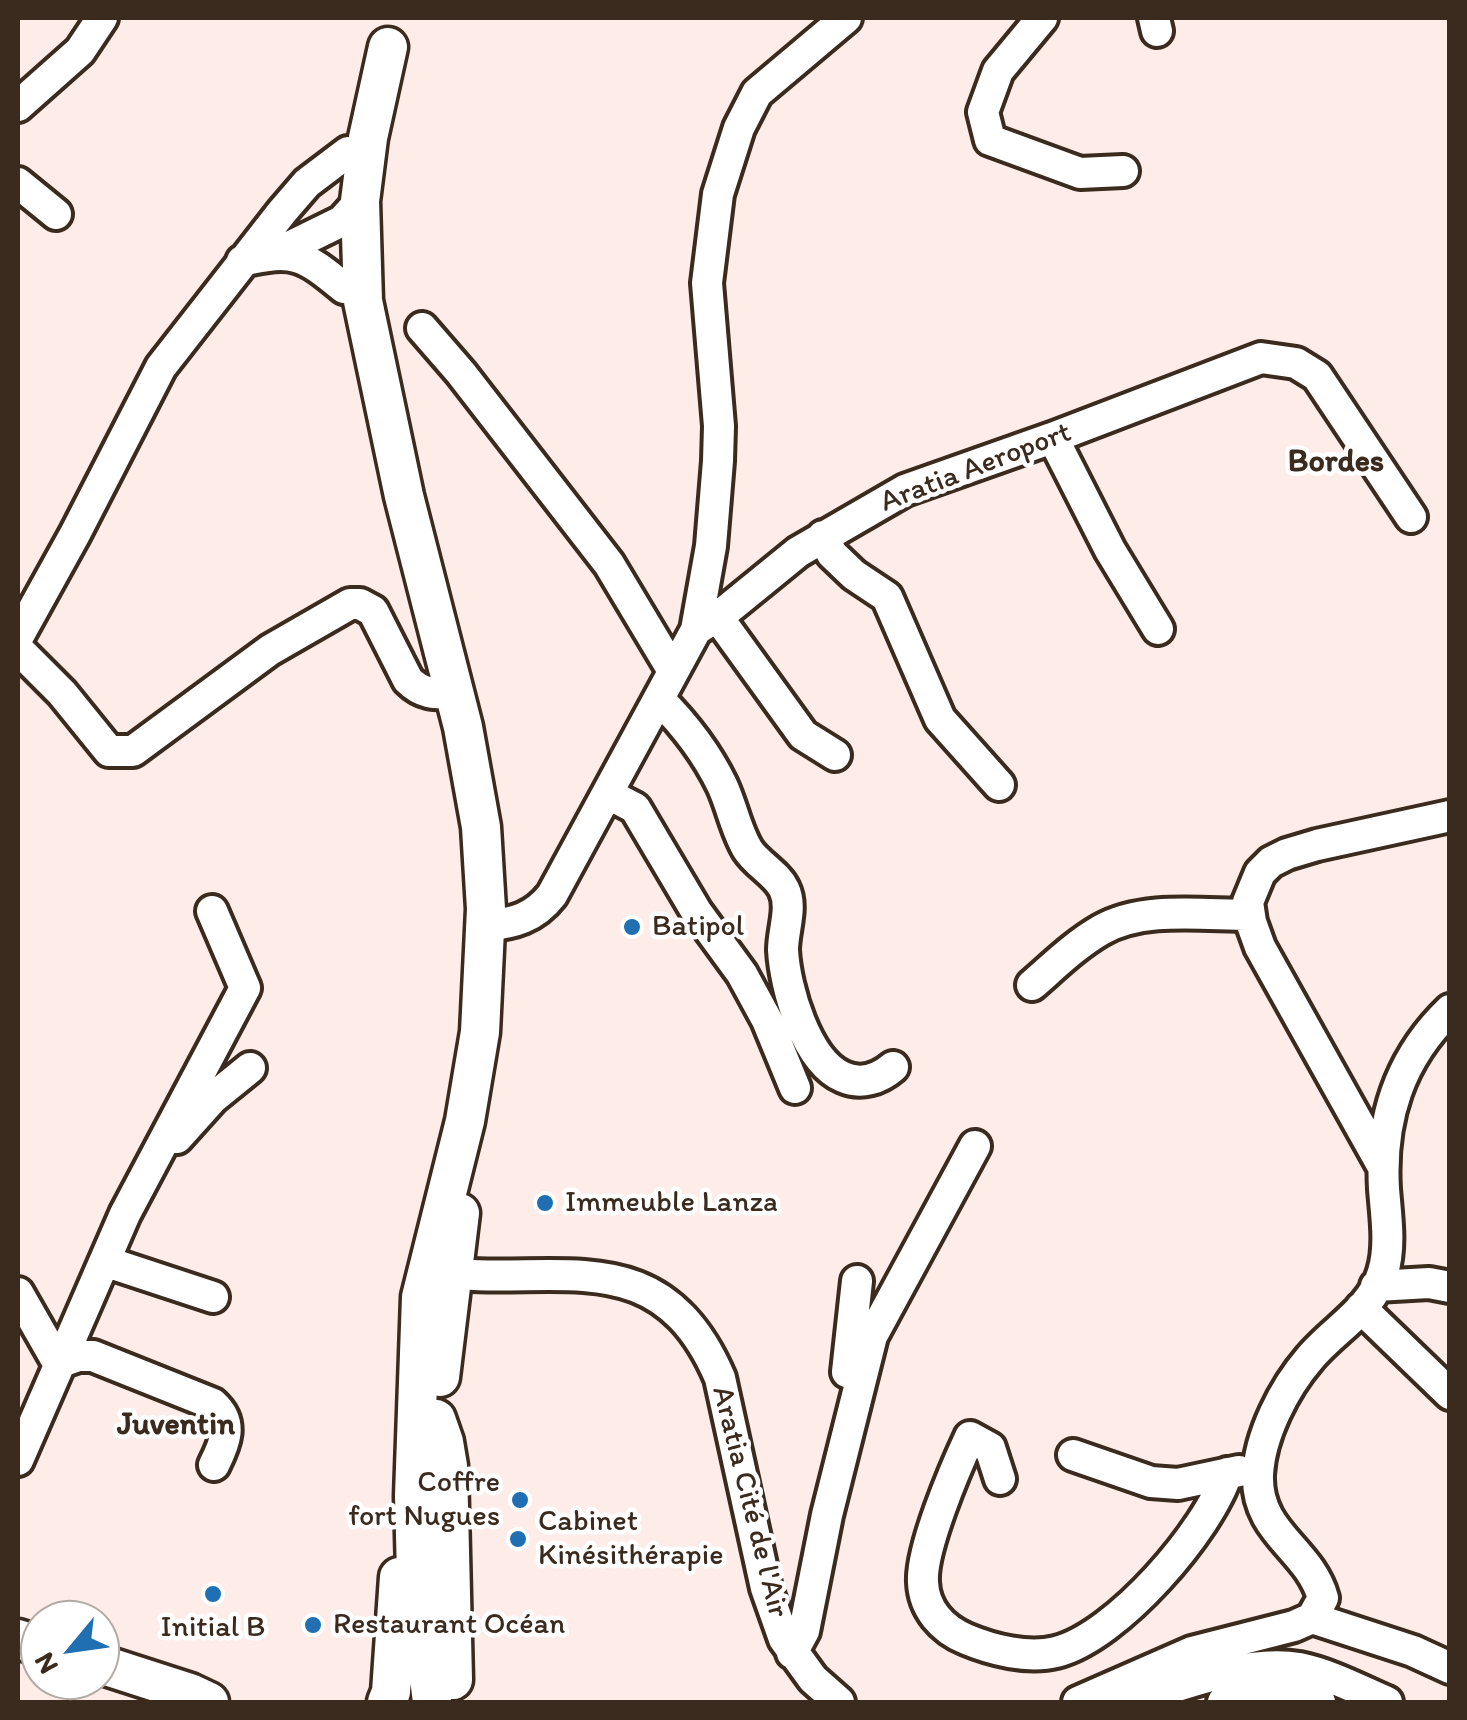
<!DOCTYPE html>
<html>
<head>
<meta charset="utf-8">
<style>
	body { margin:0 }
	#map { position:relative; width:1467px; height:1720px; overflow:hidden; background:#fdece7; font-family:Itim,sans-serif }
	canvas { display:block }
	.frame { position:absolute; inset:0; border:20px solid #3b2a1e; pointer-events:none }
	.north { position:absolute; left:20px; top:1600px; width:100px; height:100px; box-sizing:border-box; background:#fff; border:2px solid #b1aaa5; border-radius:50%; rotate:241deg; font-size:28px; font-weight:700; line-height:40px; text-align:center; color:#3b2a1e }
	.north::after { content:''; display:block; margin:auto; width:35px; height:45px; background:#1f6fb2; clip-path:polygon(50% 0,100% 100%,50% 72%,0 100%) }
</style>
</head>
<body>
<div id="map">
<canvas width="1467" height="1720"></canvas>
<div class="frame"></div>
<div class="north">N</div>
</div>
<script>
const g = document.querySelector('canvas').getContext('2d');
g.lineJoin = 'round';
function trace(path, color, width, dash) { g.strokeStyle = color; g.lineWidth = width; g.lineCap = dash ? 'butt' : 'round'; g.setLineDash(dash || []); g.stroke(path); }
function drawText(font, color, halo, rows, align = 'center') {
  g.font = font + ' Itim,sans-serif'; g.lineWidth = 9; g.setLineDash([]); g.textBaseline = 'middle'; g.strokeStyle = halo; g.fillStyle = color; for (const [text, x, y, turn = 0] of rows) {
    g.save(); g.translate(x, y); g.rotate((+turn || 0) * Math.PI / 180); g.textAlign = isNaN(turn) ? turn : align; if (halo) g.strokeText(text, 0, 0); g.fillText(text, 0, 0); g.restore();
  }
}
const minor = new Path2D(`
	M 1042,18 L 998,71 L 983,112 L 990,140 L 1080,173 L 1123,171
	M 1154,18 L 1157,31
	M 18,106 L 80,51 L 102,18
	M 18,183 L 56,214
	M 279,252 L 342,221 L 360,201
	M 242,261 C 294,249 303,254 344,288
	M 422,328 L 461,373 L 609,564 L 673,671
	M 1053,438 L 1110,550 L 1158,629
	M 823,536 L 832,554 L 854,575 L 887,597 L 940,719 L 999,785
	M 717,616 L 803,735 L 835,755
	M 696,630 L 711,546 L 718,461 L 719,426 L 707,283 L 718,194 L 739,128 L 757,93 L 846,18
	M 18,637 L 75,534 L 161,367 L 282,212 L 307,183 L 348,152
	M 18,649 L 62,693 L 109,751 L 133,751 L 270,650 L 350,604 L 360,604 L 373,611 L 408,680 C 422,694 434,694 453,693
	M 659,699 C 684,724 706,752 722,785 C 732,806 736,831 748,850 C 757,864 777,874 784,889 C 793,907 783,930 783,950 C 785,988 806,1061 843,1077 C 861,1085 879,1079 893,1067
	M 608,794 L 635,808 L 696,911 L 742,974 L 767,1020 L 795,1088
	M 486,926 C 514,923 534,918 552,895 L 696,630 L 728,609 L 798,552 L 905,490 L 1052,438 L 1261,358 L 1296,363 L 1317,376 L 1411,517
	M 1032,985 C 1054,966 1075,945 1101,930 C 1143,906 1202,915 1250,915
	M 177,1138 L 213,1098 L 250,1068
	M 1383,1167 L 1260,947 L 1251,922 L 1248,902 L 1260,873 L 1271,862 L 1287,854 L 1317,845 L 1450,816
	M 103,1265 L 116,1265 L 213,1297
	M 430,1271 C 551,1290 658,1233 720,1378 L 766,1588 L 784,1639 L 813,1679 L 839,1702
	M 1376,1286 L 1429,1283 L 1450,1287
	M 18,1293 L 58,1363 L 78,1356 L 93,1356 L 213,1404 C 234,1423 225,1443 214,1465
	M 1361,1308 L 1450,1394
	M 847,1372 L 857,1281
	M 1073,1455 L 1151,1482 L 1178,1484 L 1239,1471
	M 18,1460 L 125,1214 L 245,988 L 212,911
	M 1000,1479 L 990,1448 L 970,1437 C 955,1469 921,1549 923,1582 C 924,1609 942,1629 966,1639 C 992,1650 1028,1659 1056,1652 C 1117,1637 1209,1530 1227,1473
	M 1312,1618 L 1413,1651 L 1450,1668
	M 792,1653 L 804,1631 L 827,1515 L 872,1336 L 975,1146
	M 1078,1702 L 1192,1652 L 1294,1626 L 1312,1618 L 1323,1598 C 1309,1548 1256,1534 1258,1475 C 1260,1435 1284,1388 1310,1358 C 1333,1330 1373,1309 1383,1272 C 1391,1246 1386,1215 1384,1189 C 1380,1119 1399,1059 1450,1010
	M 1129,1702 C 1178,1686 1247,1659 1299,1668 C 1329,1674 1359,1690 1387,1702
	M 1223,1702 C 1260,1689 1284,1690 1320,1702`);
const major = new Path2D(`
	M 388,47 L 368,138 L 360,201 L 363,301 L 404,496 L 463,727 L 481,827 L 486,909 L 480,1032 L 465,1121 L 421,1297 L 414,1496 L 416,1574 L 432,1702
	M 440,1377 L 460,1213
	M 436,1419 L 444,1442 L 448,1466 L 453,1680
	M 18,1639 L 40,1646
	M 100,1664 L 190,1693 L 209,1702
	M 387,1702 L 391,1692 L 399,1577`);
const markers = [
	[632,927,10,"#1f6fb2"],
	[545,1203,10,"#1f6fb2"],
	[520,1500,10,"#1f6fb2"],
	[518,1539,10,"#1f6fb2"],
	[213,1594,10,"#1f6fb2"],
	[313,1625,10,"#1f6fb2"]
];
const streetNames = [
	["Aratia Aeroport",976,468,-21],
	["Aratia Cité de l'Air",749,1502,76]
];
const poiNames = [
	["Batipol",652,927],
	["Immeuble Lanza",565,1203],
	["Coffre",500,1483,"right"],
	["fort Nugues",500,1517,"right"],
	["Cabinet",538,1522],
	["Kinésithérapie",538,1556],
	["Restaurant Océan",333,1625],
	["Initial B",213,1628,"center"]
];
const neighbourhoodNames = [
	["Bordes",1336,463],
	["Juventin",176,1426]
];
trace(minor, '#3b2a1e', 38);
trace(major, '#3b2a1e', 45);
trace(minor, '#fff', 30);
trace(major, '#fff', 38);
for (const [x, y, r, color] of markers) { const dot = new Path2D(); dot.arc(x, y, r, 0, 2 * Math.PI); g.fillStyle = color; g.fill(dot); trace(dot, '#fff', 4); }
drawText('30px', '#3b2a1e', '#fff', streetNames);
drawText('30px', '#3b2a1e', '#fff', poiNames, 'left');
drawText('bold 32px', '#3b2a1e', '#fff', neighbourhoodNames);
</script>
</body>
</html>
